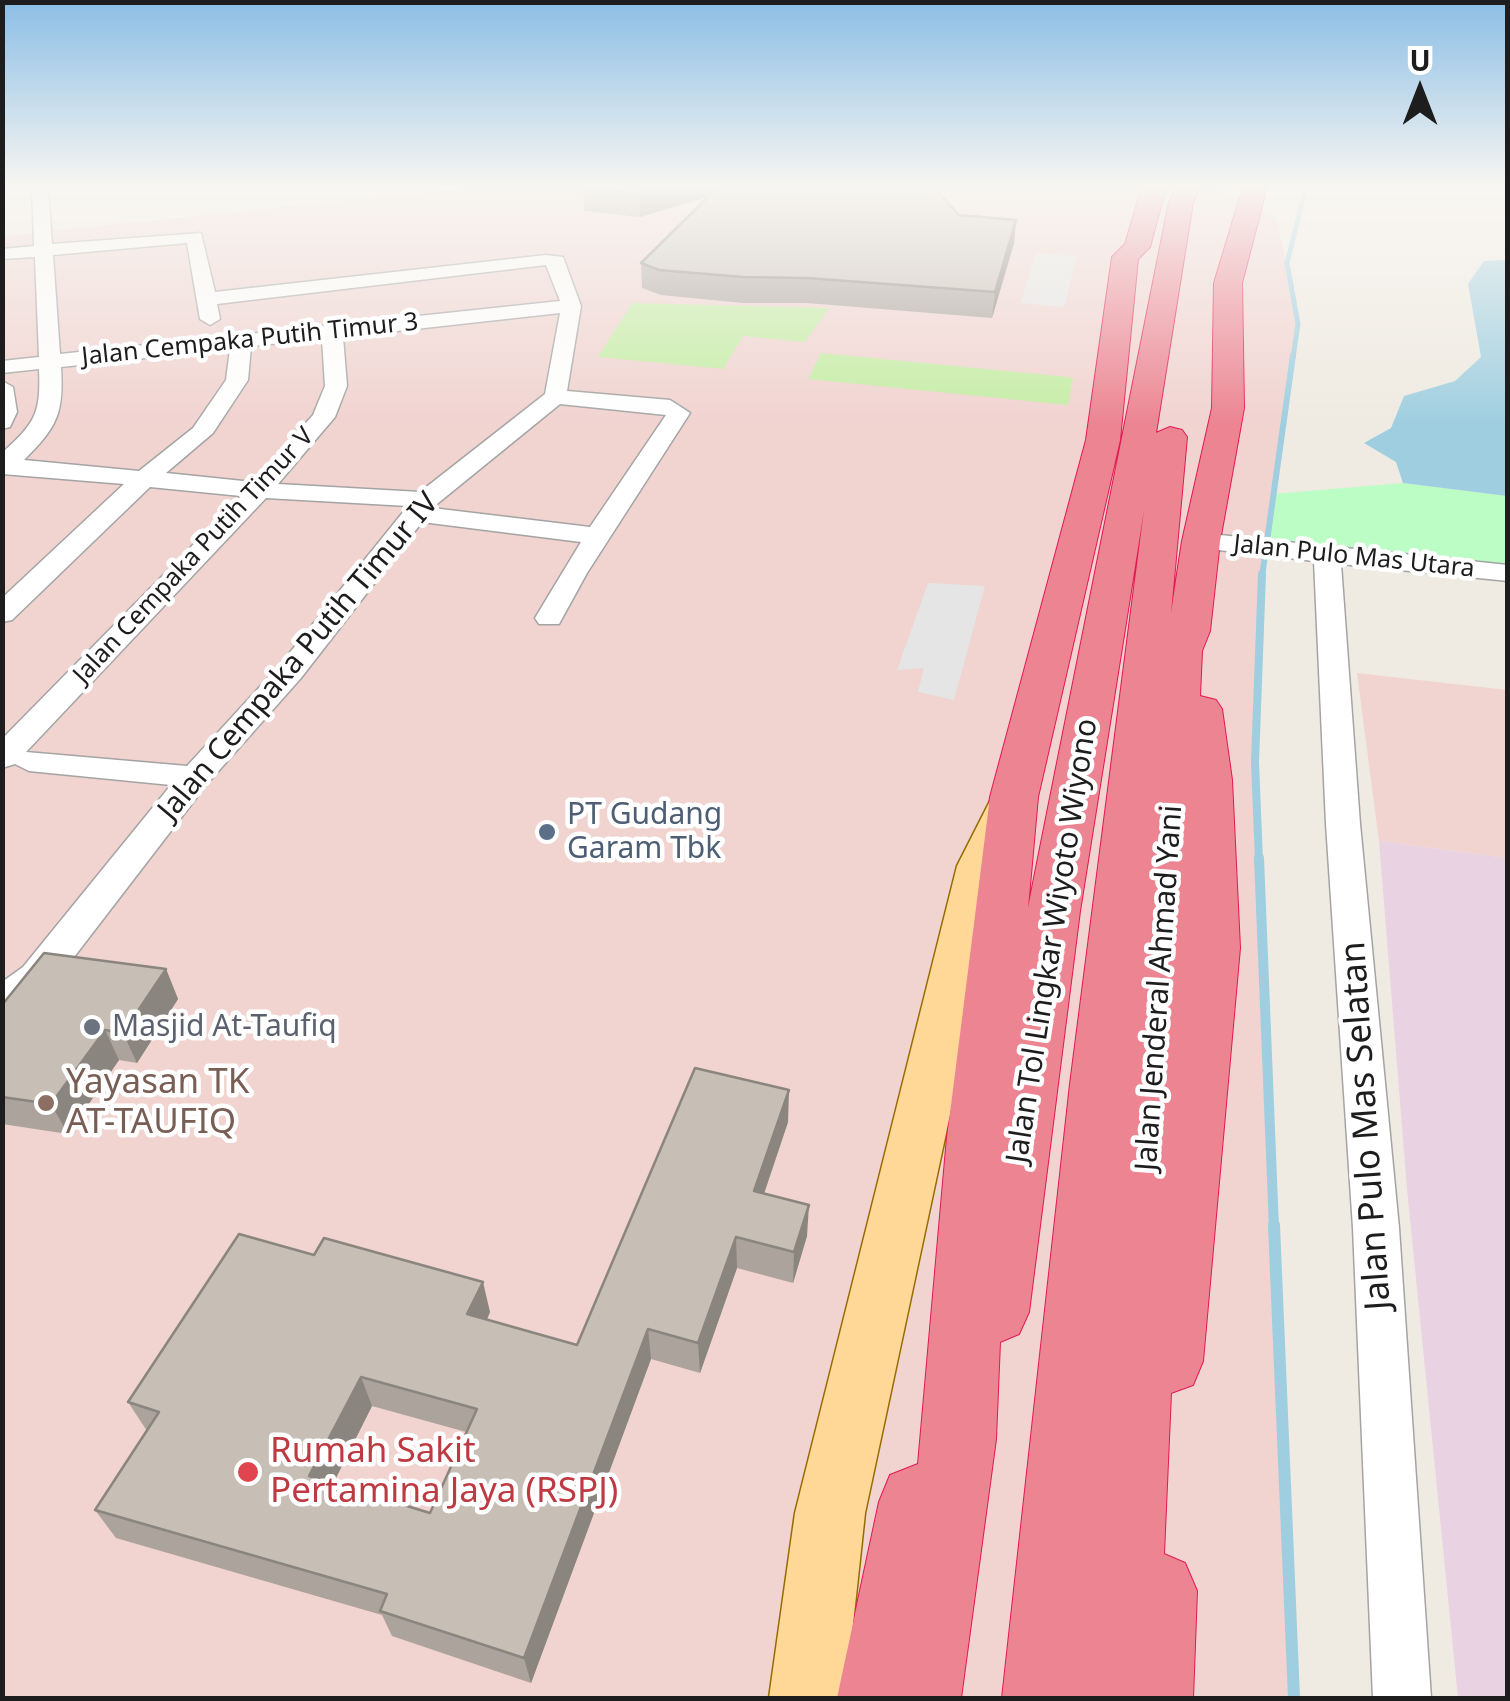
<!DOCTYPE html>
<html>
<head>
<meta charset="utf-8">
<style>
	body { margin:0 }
	#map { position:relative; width:1510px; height:1701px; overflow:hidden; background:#efebe2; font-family:"Noto Sans",sans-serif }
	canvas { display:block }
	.frame { position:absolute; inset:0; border:5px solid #1d1d1d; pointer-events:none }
	.north { position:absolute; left:1370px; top:40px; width:100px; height:100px; -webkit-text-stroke:8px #fff; paint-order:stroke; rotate:0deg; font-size:28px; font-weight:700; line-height:40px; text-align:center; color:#1d1d1d }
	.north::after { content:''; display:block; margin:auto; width:35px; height:45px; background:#1d1d1d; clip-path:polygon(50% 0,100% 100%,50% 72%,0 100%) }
</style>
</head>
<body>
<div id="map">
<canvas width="1510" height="1701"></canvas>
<div class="frame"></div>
<div class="north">U</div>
</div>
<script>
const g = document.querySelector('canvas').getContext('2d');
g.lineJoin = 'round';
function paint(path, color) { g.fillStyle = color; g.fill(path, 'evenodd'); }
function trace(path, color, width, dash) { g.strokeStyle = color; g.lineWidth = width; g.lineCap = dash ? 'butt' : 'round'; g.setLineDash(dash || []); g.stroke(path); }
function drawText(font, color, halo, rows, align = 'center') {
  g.font = font + ' "Noto Sans",sans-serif'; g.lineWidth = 9; g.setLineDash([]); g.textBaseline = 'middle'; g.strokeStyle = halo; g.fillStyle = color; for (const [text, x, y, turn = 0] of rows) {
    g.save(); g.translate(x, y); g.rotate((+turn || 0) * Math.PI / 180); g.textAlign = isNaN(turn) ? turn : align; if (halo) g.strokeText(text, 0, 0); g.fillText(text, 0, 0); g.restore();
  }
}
const commercial = new Path2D(`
	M 475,187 L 1216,187 L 1277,219 L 1298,324 L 1262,569 L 1255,769 L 1294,1698 L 3,1698 L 2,236 Z
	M 1357,673 L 1507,690 L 1507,858 L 1379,841 Z`);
const industrial = new Path2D(`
	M 1379,841 L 1507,858 L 1507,1698 L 1458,1698 L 1407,1189 Z`);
const grass = new Path2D(`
	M 632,303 L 829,308 L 805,342 L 743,336 L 723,369 L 598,357 Z
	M 821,353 L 1068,377 L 1073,378 L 1068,405 L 808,379 Z`);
const park = new Path2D(`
	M 1403,483 L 1507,496 L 1507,573 L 1266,548 L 1273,494 Z`);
const parking = new Path2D(`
	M 1036,253 L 1077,256 L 1064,307 L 1021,303 Z
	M 928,583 L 985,586 L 954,700 L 918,692 L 924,668 L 897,670 Z`);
const water = new Path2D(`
	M 1507,260 L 1507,496 L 1403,483 L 1396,462 L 1364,443 L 1391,428 L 1404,396 L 1455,381 L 1481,357 L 1468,284 L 1484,261 Z`);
const streamFar4 = new Path2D(`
	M 1293,358 L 1298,324 L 1287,263 L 1306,187`);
const streamFar3 = new Path2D(`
	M 1262,577 L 1293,355`);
const streamFar2 = new Path2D(`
	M 1259,861 L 1255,762 L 1262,574`);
const streamFar1 = new Path2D(`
	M 1259,858 L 1274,1228`);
const stream = new Path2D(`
	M 1274,1225 L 1294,1698`);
const minor = new Path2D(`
	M 32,187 L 48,187 L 52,244 L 201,233 L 215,292 L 546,255 L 563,257 L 581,306 L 567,391 L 670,400 L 690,413 L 587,573 L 559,624 L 539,624 L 535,618 L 581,542 L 422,522 L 301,678 L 207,784 L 51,987 L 16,1013 L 2,1018 L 2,982 L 23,967 L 171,785 L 29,771 L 15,764 L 2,768 L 2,739 L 241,496 L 150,487 L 12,620 L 2,622 L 2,598 L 124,484 L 2,474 L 2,453 C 35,423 41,414 39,369 L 2,373 L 2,361 L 39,357 L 35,257 L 2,259 L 2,249 L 34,246 ZM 187,243 L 200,319 L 210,325 L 220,319 L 217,304 L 546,265 L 560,301 L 60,354 L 53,255 ZM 560,313 L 545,394 L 420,492 L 278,484 L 335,417 L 347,386 L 343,337 ZM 322,339 L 325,386 L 313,415 L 253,482 L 166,473 L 213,433 L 248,380 L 251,346 ZM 230,349 L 226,380 L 193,428 L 139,471 L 24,460 C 57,427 64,414 61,367 ZM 560,404 L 666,415 L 590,527 L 432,508 ZM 266,498 L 408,506 L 279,666 L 187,766 L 26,752 Z
	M 2,381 L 13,387 L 17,412 L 10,427 L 2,429 Z
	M 1201,533 L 1508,565 L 1508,581 L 1341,564 L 1360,824 L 1399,1228 L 1431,1698 L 1373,1698 L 1353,1228 L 1326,824 L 1314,561 L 1192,547 L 1188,541 Z`);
const major = new Path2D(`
	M 1007,793 L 1022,797 L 1029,807 L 1003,866 L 865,1513 L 845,1698 L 769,1698 L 795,1513 L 957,866 L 992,797 Z`);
const highway = new Path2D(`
	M 1142,187 L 1166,187 L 1150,247 L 1138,259 L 1120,440 L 1038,797 L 1028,908 L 1169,202 L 1177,187 L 1201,187 L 1193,202 L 1156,433 L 1170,427 L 1182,430 L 1187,437 L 1171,613 L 1182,541 L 1212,408 L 1214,283 L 1243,187 L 1267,187 L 1242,283 L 1244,408 L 1220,541 L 1210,631 L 1202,651 L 1200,696 L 1216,700 L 1222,709 L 1232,780 L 1240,948 L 1203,1361 L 1193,1385 L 1171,1393 L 1164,1554 L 1185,1563 L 1197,1591 L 1193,1698 L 1002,1698 L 1070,1084 L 1144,510 L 1080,911 L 1029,1312 L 1019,1334 L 1000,1342 L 996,1439 L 961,1698 L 837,1698 L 879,1502 L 890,1475 L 918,1464 L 947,1137 L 990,797 L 1086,440 L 1112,257 L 1125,244 Z`);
const wall = new Path2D(`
	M 583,187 L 933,187 L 959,215 L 1016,220 L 1014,243 L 992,318 L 807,303 L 743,303 L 661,295 L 642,288 L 641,263 L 708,197 L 640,217 L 584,211 Z
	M 166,969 L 178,999 L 137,1063 L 119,1060 L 68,1134 L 2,1124 L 2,1005 Z
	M 788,1122 L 764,1194 L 807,1236 L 793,1283 L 737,1268 L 700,1373 L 651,1359 L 531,1683 L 392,1636 L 382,1615 L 116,1538 L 95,1510 L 147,1431 L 128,1402 L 490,1312 L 487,1320 L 577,1345 ZM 372,1406 L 466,1432 L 430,1513 L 333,1483 Z`);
const shadedWall = new Path2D(`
	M 663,187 L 740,187 L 640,217 L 639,194 Z
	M 1016,220 L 1014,243 L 992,318 L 995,292 Z
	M 166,969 L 178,999 L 137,1063 L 123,1033 Z
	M 105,1030 L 119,1060 L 68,1134 L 51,1104 Z
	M 789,1090 L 788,1122 L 754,1223 L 754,1191 Z
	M 809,1205 L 807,1236 L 793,1283 L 794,1252 Z
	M 736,1237 L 737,1268 L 700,1373 L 698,1343 Z
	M 483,1282 L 490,1312 L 475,1344 L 467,1314 Z
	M 648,1329 L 651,1359 L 531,1683 L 524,1658 Z
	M 361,1377 L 372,1406 L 323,1504 L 309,1476 Z`);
const building = new Path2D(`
	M 583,187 L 663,187 L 639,194 Z
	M 718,187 L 933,187 L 959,215 L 1016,220 L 995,292 L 807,278 L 743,277 L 659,270 L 641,263 Z
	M 44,953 L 166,969 L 123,1033 L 105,1030 L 51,1104 L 2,1097 L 2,1005 Z
	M 695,1068 L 789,1090 L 754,1191 L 809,1205 L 794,1252 L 736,1237 L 698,1343 L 648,1329 L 524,1658 L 380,1611 L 387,1594 L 95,1510 L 159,1412 L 128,1402 L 239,1234 L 314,1255 L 324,1238 L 483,1282 L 467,1314 L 577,1345 ZM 361,1377 L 477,1409 L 430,1513 L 309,1476 Z`);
const markers = [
	[547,832,10,"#5c6f8a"],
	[92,1027,10,"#6b7280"],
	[46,1103,10,"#8d6e63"],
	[248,1472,12,"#e0444e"]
];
const farStreetnames = [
	["Jalan Cempaka Putih Timur 3",250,340,-6],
	["Jalan Cempaka Putih Timur V",194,556,-47],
	["Jalan Pulo Mas Utara",1354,557,6]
];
const streetNames = [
	["Jalan Cempaka Putih Timur IV",299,657,-50],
	["Jalan Tol Lingkar Wiyoto Wiyono",1053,941,-81],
	["Jalan Jenderal Ahmad Yani",1160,988,-86]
];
const serviceNames = [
	["PT Gudang",567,815],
	["Garam Tbk",567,849]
];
const worshipNames = [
	["Masjid At-Taufiq",112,1027]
];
const nearEducationnames = [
	["Yayasan TK",66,1083],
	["AT-TAUFIQ",66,1123]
];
const nearStreetnames = [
	["Jalan Pulo Mas Selatan",1367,1126,-94]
];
const nearHealthnames = [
	["Rumah Sakit",270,1452],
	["Pertamina Jaya (RSPJ)",270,1492]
];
paint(commercial, '#f1d3d0');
paint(industrial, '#e9d3e3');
paint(grass, '#c4eda4');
paint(park, '#bbfdc4');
paint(parking, '#e5e5e5');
paint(water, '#9fcee0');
trace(streamFar4, '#9fcee0', 5);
trace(streamFar3, '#9fcee0', 6);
trace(streamFar2, '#9fcee0', 8);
trace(streamFar1, '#9fcee0', 10);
trace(stream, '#9fcee0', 12);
trace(minor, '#a4a4a4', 3);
trace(major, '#966c00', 3);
trace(highway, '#e31953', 2);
paint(minor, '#fff');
paint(major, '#ffd897');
paint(highway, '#ec8492');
paint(wall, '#aba39c');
paint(shadedWall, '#8b857f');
paint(building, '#c7beb5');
trace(building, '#8b857f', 2.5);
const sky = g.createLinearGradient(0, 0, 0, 425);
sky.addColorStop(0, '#8bbee5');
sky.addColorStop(0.44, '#f8f6f2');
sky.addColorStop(1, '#f8f6f200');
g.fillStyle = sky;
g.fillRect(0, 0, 1510, 425);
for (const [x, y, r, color] of markers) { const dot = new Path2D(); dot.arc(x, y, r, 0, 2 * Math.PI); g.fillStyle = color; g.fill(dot); trace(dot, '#fff', 4); }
drawText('25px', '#1d1d1d', '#fff', farStreetnames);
drawText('30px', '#1d1d1d', '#fff', streetNames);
drawText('30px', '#4e5e75', '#fff', serviceNames, 'left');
drawText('30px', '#5b616d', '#fff', worshipNames, 'left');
drawText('35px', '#785e54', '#fff', nearEducationnames, 'left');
drawText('35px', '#1d1d1d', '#fff', nearStreetnames);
drawText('35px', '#be3a42', '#fff', nearHealthnames, 'left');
</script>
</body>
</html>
